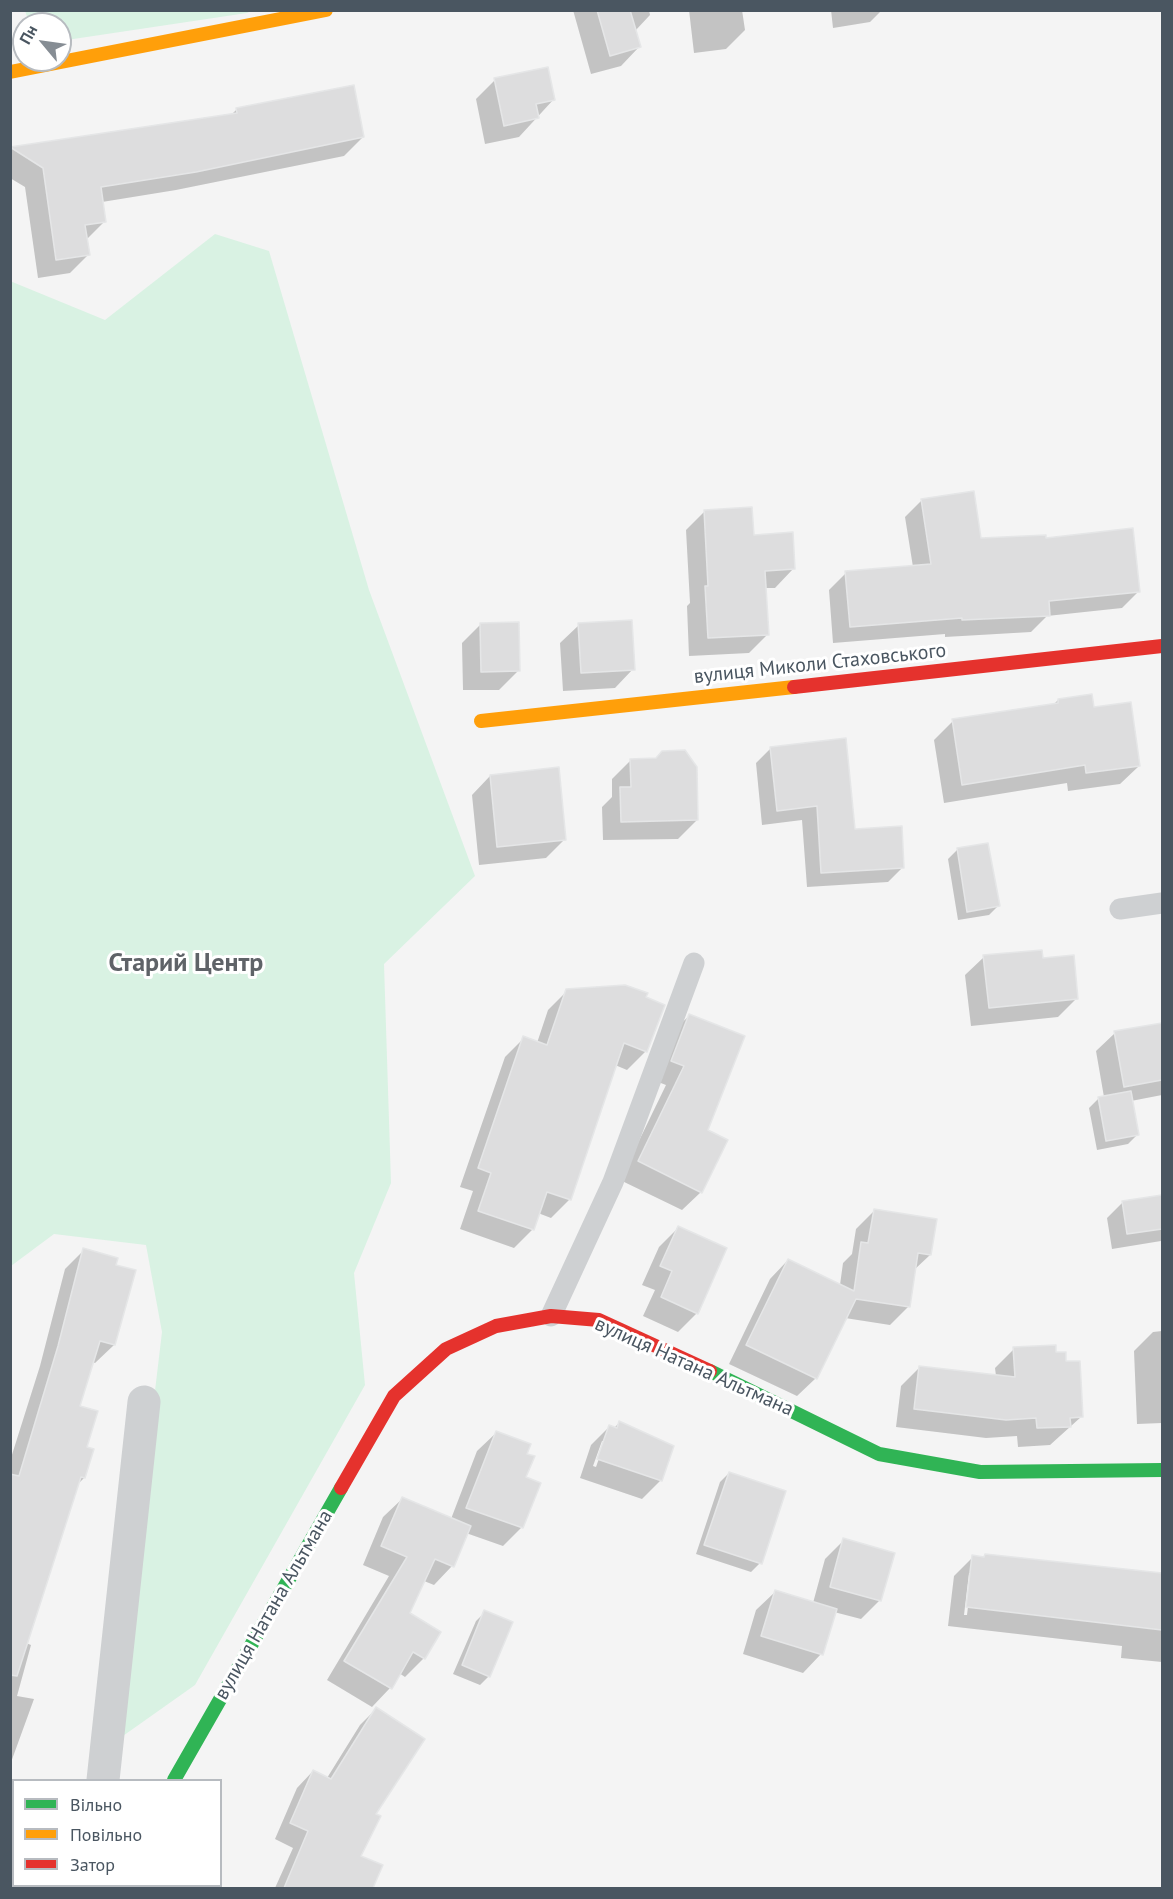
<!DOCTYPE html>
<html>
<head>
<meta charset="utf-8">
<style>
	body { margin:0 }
	#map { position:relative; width:1173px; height:1899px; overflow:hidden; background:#f4f4f4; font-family:"PT Sans",sans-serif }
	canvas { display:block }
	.frame { position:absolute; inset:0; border:12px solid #4a5661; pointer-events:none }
	.legend { position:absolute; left:12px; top:1779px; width:210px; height:108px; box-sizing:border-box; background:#fff; border:2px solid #b7bbc0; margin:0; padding:8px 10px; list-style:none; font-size:18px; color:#4a5661 }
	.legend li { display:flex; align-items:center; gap:12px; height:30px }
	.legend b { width:30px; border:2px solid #b7bbc0 }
	.north { position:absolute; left:12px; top:12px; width:60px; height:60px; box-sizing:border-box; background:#fff; border:2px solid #b7bbc0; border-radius:50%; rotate:299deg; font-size:16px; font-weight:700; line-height:24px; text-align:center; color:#4a5661 }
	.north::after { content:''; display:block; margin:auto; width:21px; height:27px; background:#868d94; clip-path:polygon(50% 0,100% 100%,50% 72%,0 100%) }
</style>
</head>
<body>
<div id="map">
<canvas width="1173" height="1899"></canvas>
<div class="frame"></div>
<ul class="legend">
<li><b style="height:8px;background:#30b455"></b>Вільно</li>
<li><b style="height:8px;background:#ff9f0a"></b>Повільно</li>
<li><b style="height:8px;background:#e5322d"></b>Затор</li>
</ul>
<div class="north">Пн</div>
</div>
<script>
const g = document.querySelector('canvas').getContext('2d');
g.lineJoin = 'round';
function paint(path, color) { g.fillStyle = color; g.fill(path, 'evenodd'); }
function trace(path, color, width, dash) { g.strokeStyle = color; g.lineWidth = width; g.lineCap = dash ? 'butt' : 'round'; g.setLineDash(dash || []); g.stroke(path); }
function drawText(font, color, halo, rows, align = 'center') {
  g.font = font + ' "PT Sans",sans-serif'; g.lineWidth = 6; g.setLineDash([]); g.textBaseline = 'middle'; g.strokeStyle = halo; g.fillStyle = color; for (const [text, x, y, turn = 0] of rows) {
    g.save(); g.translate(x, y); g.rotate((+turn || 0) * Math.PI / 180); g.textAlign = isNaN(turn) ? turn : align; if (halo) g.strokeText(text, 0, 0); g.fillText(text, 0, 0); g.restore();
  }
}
const green = new Path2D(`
	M 25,11 L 251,11 L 247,13 L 60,41 L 60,24 L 30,24 Z
	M 215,234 L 269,251 L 369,590 L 475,876 L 384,964 L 391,1183 L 354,1273 L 365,1385 L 195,1685 L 113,1743 L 162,1332 L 146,1245 L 54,1234 L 11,1266 L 10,281 L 105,320 Z`);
const shadow = new Path2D(`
	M 573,10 L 649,10 L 650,15 L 635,31 L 639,47 L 621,66 L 591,74 Z
	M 689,10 L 742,10 L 745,30 L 726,49 L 694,53 Z
	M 831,10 L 882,10 L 870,22 L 833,28 Z
	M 495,80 L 554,99 L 519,137 L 485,144 L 476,99 Z
	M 237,109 L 363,137 L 344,156 L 176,190 L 102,202 L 105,221 L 86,240 L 89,254 L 70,273 L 38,278 L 25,187 L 10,178 L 11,148 L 231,115 Z
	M 922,500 L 980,540 L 1044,539 L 1139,591 L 1122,608 L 1047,616 L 1031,632 L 945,637 L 945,634 L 833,643 L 829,590 L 846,573 L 913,567 L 905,517 Z
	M 705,511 L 752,536 L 793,569 L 775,588 L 765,588 L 767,635 L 749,653 L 689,656 L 687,606 L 690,603 L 686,530 Z
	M 481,624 L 518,671 L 499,690 L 463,690 L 462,643 Z
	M 579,625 L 633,669 L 615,688 L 563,691 L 560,643 Z
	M 1058,700 L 1092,709 L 1139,766 L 1120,784 L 1068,791 L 1067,783 L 944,803 L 934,740 L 953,721 L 1053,705 Z
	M 771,748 L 854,831 L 903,867 L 888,882 L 807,887 L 802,820 L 762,825 L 756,763 Z
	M 631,760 L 697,820 L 678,839 L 603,840 L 602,807 L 612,797 L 612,779 Z
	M 490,776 L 565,839 L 546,858 L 479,865 L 472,795 Z
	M 957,850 L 998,906 L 989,915 L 958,920 L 948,859 Z
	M 984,957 L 1042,960 L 1077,998 L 1058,1017 L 971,1026 L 965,975 Z
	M 567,991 L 646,1051 L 627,1070 L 615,1065 L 570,1199 L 551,1218 L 538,1213 L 533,1229 L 514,1248 L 460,1229 L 473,1191 L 460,1187 L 505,1057 L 524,1038 L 537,1043 L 548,1010 Z
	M 689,1016 L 706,1131 L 701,1192 L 682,1210 L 620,1180 L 666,1085 L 653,1080 L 670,1034 Z
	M 1162,1025 L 1162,1095 L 1131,1101 L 1137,1135 L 1128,1144 L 1097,1150 L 1089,1108 L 1098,1099 L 1104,1097 L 1096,1051 L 1115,1033 Z
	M 1162,1197 L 1162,1249 L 1161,1241 L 1112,1249 L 1107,1218 L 1122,1203 Z
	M 874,1211 L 930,1255 L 914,1270 L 909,1306 L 890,1325 L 845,1318 L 816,1378 L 797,1396 L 729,1364 L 770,1279 L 788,1260 L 840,1285 L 843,1263 L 852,1254 L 856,1229 Z
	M 678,1228 L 697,1313 L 678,1332 L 643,1316 L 655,1290 L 642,1285 L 659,1247 Z
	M 84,1250 L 114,1266 L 114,1345 L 95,1363 L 92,1362 L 78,1407 L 85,1448 L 84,1478 L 77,1485 L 26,1643 L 31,1645 L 17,1696 L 34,1699 L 10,1765 L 10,1461 L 40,1366 L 65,1269 Z
	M 1162,1331 L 1162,1423 L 1137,1424 L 1134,1351 L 1153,1332 Z
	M 1014,1349 L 1055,1354 L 1065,1362 L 1081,1417 L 1050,1445 L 1018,1447 L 1017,1436 L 986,1438 L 896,1427 L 901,1386 L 920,1367 L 996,1376 L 995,1368 Z
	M 620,1422 L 661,1480 L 642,1499 L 580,1478 L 591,1445 L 609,1427 L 614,1428 ZM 602,1441 L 605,1441 L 596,1467 L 593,1466 Z
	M 496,1433 L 525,1455 L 522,1527 L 503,1546 L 466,1533 L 452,1566 L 434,1585 L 424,1581 L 408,1614 L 439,1632 L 424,1658 L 405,1677 L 399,1673 L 390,1688 L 372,1707 L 327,1680 L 389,1576 L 363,1565 L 383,1517 L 402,1499 L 451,1519 L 477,1451 Z
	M 729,1473 L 760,1563 L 751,1572 L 696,1554 L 720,1482 Z
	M 844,1540 L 880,1600 L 861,1619 L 834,1612 L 821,1654 L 803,1673 L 743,1654 L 756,1610 L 775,1592 L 813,1603 L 825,1559 Z
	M 985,1555 L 1162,1575 L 1162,1662 L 1121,1658 L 1122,1646 L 948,1626 L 954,1576 L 973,1557 L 982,1558 ZM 969,1573 L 972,1573 L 967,1615 L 964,1615 Z
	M 485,1612 L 489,1676 L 480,1685 L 453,1674 L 476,1621 Z
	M 376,1709 L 374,1814 L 359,1857 L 381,1866 L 371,1888 L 275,1888 L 293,1848 L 275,1839 L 297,1788 L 313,1771 L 327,1778 L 360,1725 Z
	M 10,1882 L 14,1883 L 14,1886 L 20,1886 L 19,1888 L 10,1888 Z`);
const building = new Path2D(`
	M 597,10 L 630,10 L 641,47 L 610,56 Z
	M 548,67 L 555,100 L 536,104 L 539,118 L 504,126 L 494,78 Z
	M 354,85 L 364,137 L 196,172 L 101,187 L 106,222 L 85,225 L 90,255 L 56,260 L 43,168 L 10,147 L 237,113 L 236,108 Z
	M 974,491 L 981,538 L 1046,535 L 1046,538 L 1133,528 L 1140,592 L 1049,601 L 1050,616 L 962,620 L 962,618 L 850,627 L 845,571 L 931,564 L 921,499 Z
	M 752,507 L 754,535 L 793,532 L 795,569 L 765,571 L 769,635 L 708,638 L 705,586 L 708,586 L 704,510 Z
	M 632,620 L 635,670 L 581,673 L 578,623 Z
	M 519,622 L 520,671 L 481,672 L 480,623 Z
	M 1092,694 L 1094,707 L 1131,702 L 1140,766 L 1086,773 L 1085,765 L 962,785 L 952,719 L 1058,703 L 1058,699 Z
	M 846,738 L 855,829 L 902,826 L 904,868 L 821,873 L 817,806 L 777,811 L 770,747 Z
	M 685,750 L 697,767 L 698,820 L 621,822 L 620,787 L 631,787 L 630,759 L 656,758 L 662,751 Z
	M 559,767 L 566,840 L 497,847 L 490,775 Z
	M 988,843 L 1000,906 L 967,912 L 957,848 Z
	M 1042,950 L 1043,958 L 1074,955 L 1078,999 L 989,1008 L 983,955 Z
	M 625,985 L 648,993 L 646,997 L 665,1005 L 647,1052 L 624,1043 L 571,1200 L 547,1192 L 534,1230 L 478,1211 L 491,1173 L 478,1168 L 523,1036 L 547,1045 L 566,989 Z
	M 689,1014 L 745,1036 L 708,1130 L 728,1140 L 702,1193 L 638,1161 L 684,1066 L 671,1061 Z
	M 1162,1023 L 1162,1080 L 1124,1087 L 1114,1031 Z
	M 1131,1091 L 1139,1135 L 1106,1141 L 1098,1097 Z
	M 1162,1195 L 1162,1229 L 1127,1234 L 1122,1201 Z
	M 874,1209 L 937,1219 L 931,1255 L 918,1253 L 910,1307 L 856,1299 L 817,1379 L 746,1345 L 788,1259 L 854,1291 L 861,1242 L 868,1243 Z
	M 678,1226 L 727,1248 L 698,1314 L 661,1297 L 672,1271 L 660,1266 Z
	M 83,1248 L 118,1258 L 116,1265 L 136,1270 L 115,1345 L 100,1341 L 80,1406 L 98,1411 L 87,1447 L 94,1449 L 85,1478 L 81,1477 L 17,1676 L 10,1675 L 10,1474 L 19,1476 L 58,1346 Z
	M 1056,1345 L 1056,1352 L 1066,1352 L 1066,1361 L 1080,1361 L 1083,1417 L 1070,1418 L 1071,1427 L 1037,1428 L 1036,1418 L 1006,1420 L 914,1409 L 919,1366 L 1015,1377 L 1013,1347 Z
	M 619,1421 L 674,1446 L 662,1481 L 597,1459 L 609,1425 L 617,1428 Z
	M 496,1431 L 531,1444 L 527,1454 L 535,1456 L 526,1477 L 541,1483 L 523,1528 L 466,1508 Z
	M 729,1472 L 786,1491 L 762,1564 L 704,1545 Z
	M 402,1497 L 471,1526 L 454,1567 L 435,1559 L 410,1613 L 441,1632 L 425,1659 L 413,1652 L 392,1689 L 344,1661 L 407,1557 L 381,1546 Z
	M 843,1538 L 895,1553 L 881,1601 L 830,1587 Z
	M 985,1554 L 1162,1573 L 1162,1630 L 966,1607 L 972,1555 L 984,1557 Z
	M 775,1590 L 837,1609 L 823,1655 L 761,1636 Z
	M 484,1610 L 513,1622 L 490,1677 L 462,1665 Z
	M 376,1707 L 425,1739 L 376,1814 L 381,1816 L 361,1856 L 383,1865 L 373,1888 L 284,1888 L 308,1831 L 290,1823 L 313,1770 L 331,1779 Z`);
const lane = new Path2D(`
	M 1120,909 L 1162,903
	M 551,1316 L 613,1182 L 694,963`);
const street = new Path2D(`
	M 103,1780 L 144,1402
	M 113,1888 L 115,1886`);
const fast = new Path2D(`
	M 710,1371 L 879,1454 L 980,1472 L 1162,1470
	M 174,1780 L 341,1488`);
const slow = new Path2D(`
	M 10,72 L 326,10
	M 481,721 L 794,687`);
const jam = new Path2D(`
	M 794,687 L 1162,646
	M 341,1488 L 394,1396 L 446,1349 L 496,1326 L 551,1316 L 599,1320 L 710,1371`);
const streetNames = [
	["вулиця Миколи Стаховського",820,664,-6],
	["вулиця Натана Альтмана",694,1367,24],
	["вулиця Натана Альтмана",274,1605,-60]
];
const districtNames = [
	["Старий Центр",186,964]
];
paint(green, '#d9f2e3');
paint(shadow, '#0003');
paint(building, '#ddddde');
trace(building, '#e5e6e7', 1.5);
trace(lane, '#ced0d2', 21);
trace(street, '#ced0d2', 33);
trace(fast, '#30b455', 14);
trace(slow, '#ff9f0a', 14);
trace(jam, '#e5322d', 14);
drawText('20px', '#4a5661', '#fff', streetNames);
drawText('bold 26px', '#5f6368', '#fff', districtNames);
</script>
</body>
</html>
